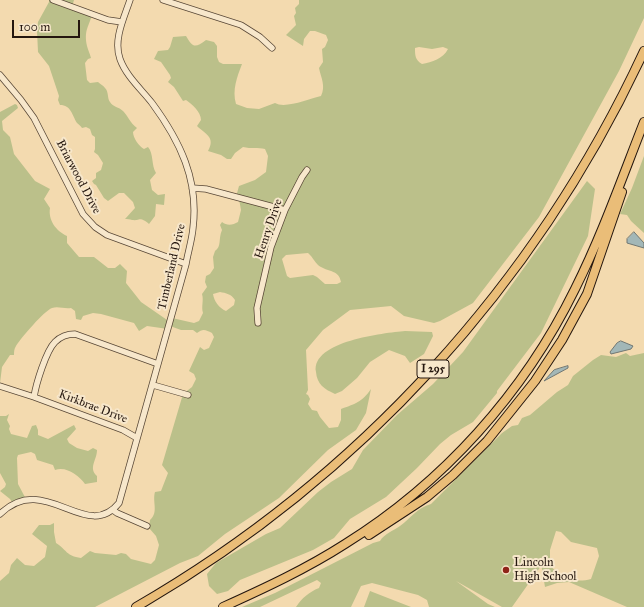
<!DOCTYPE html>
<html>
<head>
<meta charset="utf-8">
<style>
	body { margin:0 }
	#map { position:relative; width:644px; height:607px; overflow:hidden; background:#f3daaf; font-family:"IM FELL Great Primer",serif }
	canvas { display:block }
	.scale { position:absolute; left:12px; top:20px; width:68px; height:18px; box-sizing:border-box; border:2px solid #24160e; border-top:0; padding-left:5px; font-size:12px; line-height:14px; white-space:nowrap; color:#24160e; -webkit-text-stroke:3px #f7e7cb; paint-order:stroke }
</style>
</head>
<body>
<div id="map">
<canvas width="644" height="607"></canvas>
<div class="scale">100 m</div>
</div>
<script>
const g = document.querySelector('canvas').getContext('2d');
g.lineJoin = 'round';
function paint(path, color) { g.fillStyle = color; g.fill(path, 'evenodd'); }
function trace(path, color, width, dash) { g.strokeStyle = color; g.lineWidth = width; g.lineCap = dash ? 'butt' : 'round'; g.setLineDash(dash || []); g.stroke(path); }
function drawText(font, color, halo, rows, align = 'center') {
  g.font = font + ' "IM FELL Great Primer",serif'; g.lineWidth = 4; g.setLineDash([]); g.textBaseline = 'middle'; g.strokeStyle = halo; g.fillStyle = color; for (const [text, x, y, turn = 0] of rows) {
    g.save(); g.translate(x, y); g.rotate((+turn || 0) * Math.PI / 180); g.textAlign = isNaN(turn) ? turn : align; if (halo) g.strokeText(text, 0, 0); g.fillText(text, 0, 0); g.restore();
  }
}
const green = new Path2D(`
	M 49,0 L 74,0 L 72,7 L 92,15 C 88,28 84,31 87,46 C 88,50 90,54 91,58 L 88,59 L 85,63 L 87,80 L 90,83 L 98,82 C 100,84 104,86 105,88 C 109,92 107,98 110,102 C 113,107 119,107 123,111 C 128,116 130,123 137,128 L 133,132 C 133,138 139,146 144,149 L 148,147 C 154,154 151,165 156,173 L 150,180 L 152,190 L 158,195 L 165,194 L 164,205 L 156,204 L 155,216 L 149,224 C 139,216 141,221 132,220 C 130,219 127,219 125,219 L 135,208 L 133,202 L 124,193 L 119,193 L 108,201 L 104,198 L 96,185 L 94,184 L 92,181 L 96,178 L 96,173 L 101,170 L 103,163 L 98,155 L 94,152 L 95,149 L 95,137 L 92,135 L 90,129 L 86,127 L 82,128 C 81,126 79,125 77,123 C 72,115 71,105 60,105 L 58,100 L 59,96 L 49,66 L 38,52 L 37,31 L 38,22 L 49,2 Z
	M 299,0 L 644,0 L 644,18 L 619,71 L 539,217 L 473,303 L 440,321 L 434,323 L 404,316 L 391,306 L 350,310 L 323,330 L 306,350 L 308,390 L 306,394 L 308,395 L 310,399 L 308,404 L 312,410 L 317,411 L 320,417 L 329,428 L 338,427 L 341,420 L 341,409 C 355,404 362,402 371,389 L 366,413 L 356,430 L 328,450 L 279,498 L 225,534 L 198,556 L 180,563 L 95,607 L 0,607 L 0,581 L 9,573 L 11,565 L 17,558 L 25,565 L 34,566 L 45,557 L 47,546 L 32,534 L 39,525 L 50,525 L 54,523 L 54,532 L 56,543 C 67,550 66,556 81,558 L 90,551 L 95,553 L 116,555 L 121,553 L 126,554 L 131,559 L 151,564 L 155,560 L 159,545 L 156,536 L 149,528 L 150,520 C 159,512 152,502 155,492 L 161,491 L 168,473 L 162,465 L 183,394 L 192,387 L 196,379 L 194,374 L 189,371 L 200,347 L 204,350 L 209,348 L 214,337 L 212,333 C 206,330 203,328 197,333 L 193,330 L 181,330 L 170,326 L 172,318 L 194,323 L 199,321 L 203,313 C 201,306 204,301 202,294 L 207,287 L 205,282 L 206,276 L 210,274 L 214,268 L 213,257 L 215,251 C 222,246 218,239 222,230 L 220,225 L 222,222 C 227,226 233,225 238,222 L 241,210 L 239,199 L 236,197 L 239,186 L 255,180 L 266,172 L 268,156 L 265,149 C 258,147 251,149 243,147 L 235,153 L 231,159 L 227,159 L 221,155 L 208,151 C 216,137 205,134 197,126 L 201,120 C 201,112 192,104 186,100 L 183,101 L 174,87 L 168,82 L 171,78 L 170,75 L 161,62 L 154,59 L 158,51 L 168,50 L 170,47 L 173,37 L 186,36 C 193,48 195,48 206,40 L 214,42 L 217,46 L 217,57 L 219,62 L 223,64 L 242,64 C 237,77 232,90 236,104 L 247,108 L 259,109 L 275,103 C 285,109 309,99 321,96 C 326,86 321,78 319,68 L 323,62 L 322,49 L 325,47 L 328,40 L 326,35 L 315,31 L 310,31 L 304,39 L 303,46 L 286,35 L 296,25 L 294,16 L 296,13 L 295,8 L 299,4 ZM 419,47 L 432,49 L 443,47 L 448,49 C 443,59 432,62 422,64 C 415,60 415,55 415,48 ZM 308,253 C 313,257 316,265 321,267 C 329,272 339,270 341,282 L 337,284 L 325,284 L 317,277 L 313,275 L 290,278 L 287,276 L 282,259 L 286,255 ZM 220,292 C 226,293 231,294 235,300 L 234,305 L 226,311 C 219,308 214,301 213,294 Z
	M 15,104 L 17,105 L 18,108 L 2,121 L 3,130 L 10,137 L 14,154 L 35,181 L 50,189 L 44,199 L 50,208 C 48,220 56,231 67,236 L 67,243 L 79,257 L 94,257 L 108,268 L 115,268 L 120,264 L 127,271 L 126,283 L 141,302 L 170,322 L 168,329 L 147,326 L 139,331 L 134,323 L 101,314 L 93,313 L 83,316 L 81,320 L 76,319 L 75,311 L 71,308 C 64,309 58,306 52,308 C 44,311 21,338 16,346 C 14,349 14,352 14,355 L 10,355 L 2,367 L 0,383 L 0,112 Z
	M 644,156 L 644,233 L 631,221 L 627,215 L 620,214 L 632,188 Z
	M 587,181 L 595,189 L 588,236 L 541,333 L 497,391 L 497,393 L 473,422 L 451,435 L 440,444 L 417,468 L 386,497 L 350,519 L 334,538 L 313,550 L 240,580 L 228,591 L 217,594 L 209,586 L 207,574 L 216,563 L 266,534 L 280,528 L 318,492 L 331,482 L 352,469 L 363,450 L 397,415 L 433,384 L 463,352 Z
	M 405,331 L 432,332 L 433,336 L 424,354 L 410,363 L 405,356 L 389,350 L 370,362 L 357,378 L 342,391 L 335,394 C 324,389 317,384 316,372 C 311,341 384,333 405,331 Z
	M 626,353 L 630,356 L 644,353 L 644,607 L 627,607 L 569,582 L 557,583 L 545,587 L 542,569 L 541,566 L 512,607 L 502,607 L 456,581 L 488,604 L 495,607 L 429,607 L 427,600 L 418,595 L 372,583 L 361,586 L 351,607 L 296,607 C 302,598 309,592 319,588 L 321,583 L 317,580 L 260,607 L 242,607 L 275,593 L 373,543 L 380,541 C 384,534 393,531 400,526 C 411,518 417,508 431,504 L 502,433 L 512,426 L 518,425 L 522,418 L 530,415 L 557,392 L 568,385 L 573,376 L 593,360 L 601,355 L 616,357 ZM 556,531 L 561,532 L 571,542 L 597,548 L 599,556 L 591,579 C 572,584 560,576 547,563 L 550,558 L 550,550 Z
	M 9,414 L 7,420 L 10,426 L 9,429 L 11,434 L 27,438 L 32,426 L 36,425 L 38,430 L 38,435 L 48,439 L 74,425 L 76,429 L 67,439 L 69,443 L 77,448 L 88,451 L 93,448 L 97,450 C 97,460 88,468 97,476 L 97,482 L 85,484 C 79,476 67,466 55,470 L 53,465 L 37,460 L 35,454 L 31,452 L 18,455 L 17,458 L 18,484 L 27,501 L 14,505 L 10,499 L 0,491 L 5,487 L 6,484 L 0,473 L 0,416 L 6,416 Z
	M 370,591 L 411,607 L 364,607 Z`);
const water = new Path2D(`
	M 634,232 L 644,243 L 644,248 L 627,243 L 627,239 Z
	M 621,341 L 633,346 L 631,349 L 611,354 L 610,352 L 617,343 Z
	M 568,366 L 568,368 L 544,381 L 554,370 Z`);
const minor = new Path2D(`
	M 53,0 L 108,20 L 122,22
	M 163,0 L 241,25 L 260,37 L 272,48
	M 0,75 L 21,100 L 34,118 L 83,214 L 95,227 L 107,235 L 186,264
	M 192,188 L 206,189 L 285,210
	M 258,323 L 257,308 L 271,247 L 285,210 L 302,177 L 307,170
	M 153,385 L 188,395
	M 0,386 L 34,397
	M 137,438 L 123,430 L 34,397 C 36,384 46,351 55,342 C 61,336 68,334 75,334 L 158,364
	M 113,510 L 117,513 L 147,526
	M 0,514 C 45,470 86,544 119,503 L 186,264 C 188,252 192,240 193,228 C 199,180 180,141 152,103 C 142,90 126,76 120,59 C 113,40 124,18 130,0`);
const highway = new Path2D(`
	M 369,535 L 427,497 L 453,475 L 487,441 L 535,381 L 562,340 L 587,294 L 622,192
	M 136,607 C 358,479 536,284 644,51
	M 223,607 C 265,588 306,569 345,544 C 443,483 524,393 575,289 C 602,235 622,178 644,122`);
const markers = [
	[506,570,4,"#8f2418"]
];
const shields = [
	[433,369,32]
];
const shieldNames = [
	["I 295",433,369]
];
const streetNames = [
	["Briarwood Drive",78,177,62],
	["Henry Drive",269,229,-71],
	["Timberland Drive",172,267,-77],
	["Kirkbrae Drive",93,407,21]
];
const poiNames = [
	["Lincoln",514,563],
	["High School",514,577]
];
paint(green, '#bbc08a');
paint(water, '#a2b7b7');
trace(water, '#707773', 1);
trace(minor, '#584736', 7);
trace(highway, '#24160e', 10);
trace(minor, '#f7e7cb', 5.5);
trace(highway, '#eabd78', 8);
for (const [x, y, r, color] of markers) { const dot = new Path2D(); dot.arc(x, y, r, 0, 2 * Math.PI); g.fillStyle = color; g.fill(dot); trace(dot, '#f7e7cb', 1.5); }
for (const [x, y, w] of shields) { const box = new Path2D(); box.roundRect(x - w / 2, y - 9, w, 18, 3); g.fillStyle = '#f7e7cb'; g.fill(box); trace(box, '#24160e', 1); }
drawText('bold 11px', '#24160e', null, shieldNames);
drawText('12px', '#24160e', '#f7e7cb', streetNames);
drawText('12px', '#24160e', '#f7e7cb', poiNames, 'left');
</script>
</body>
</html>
